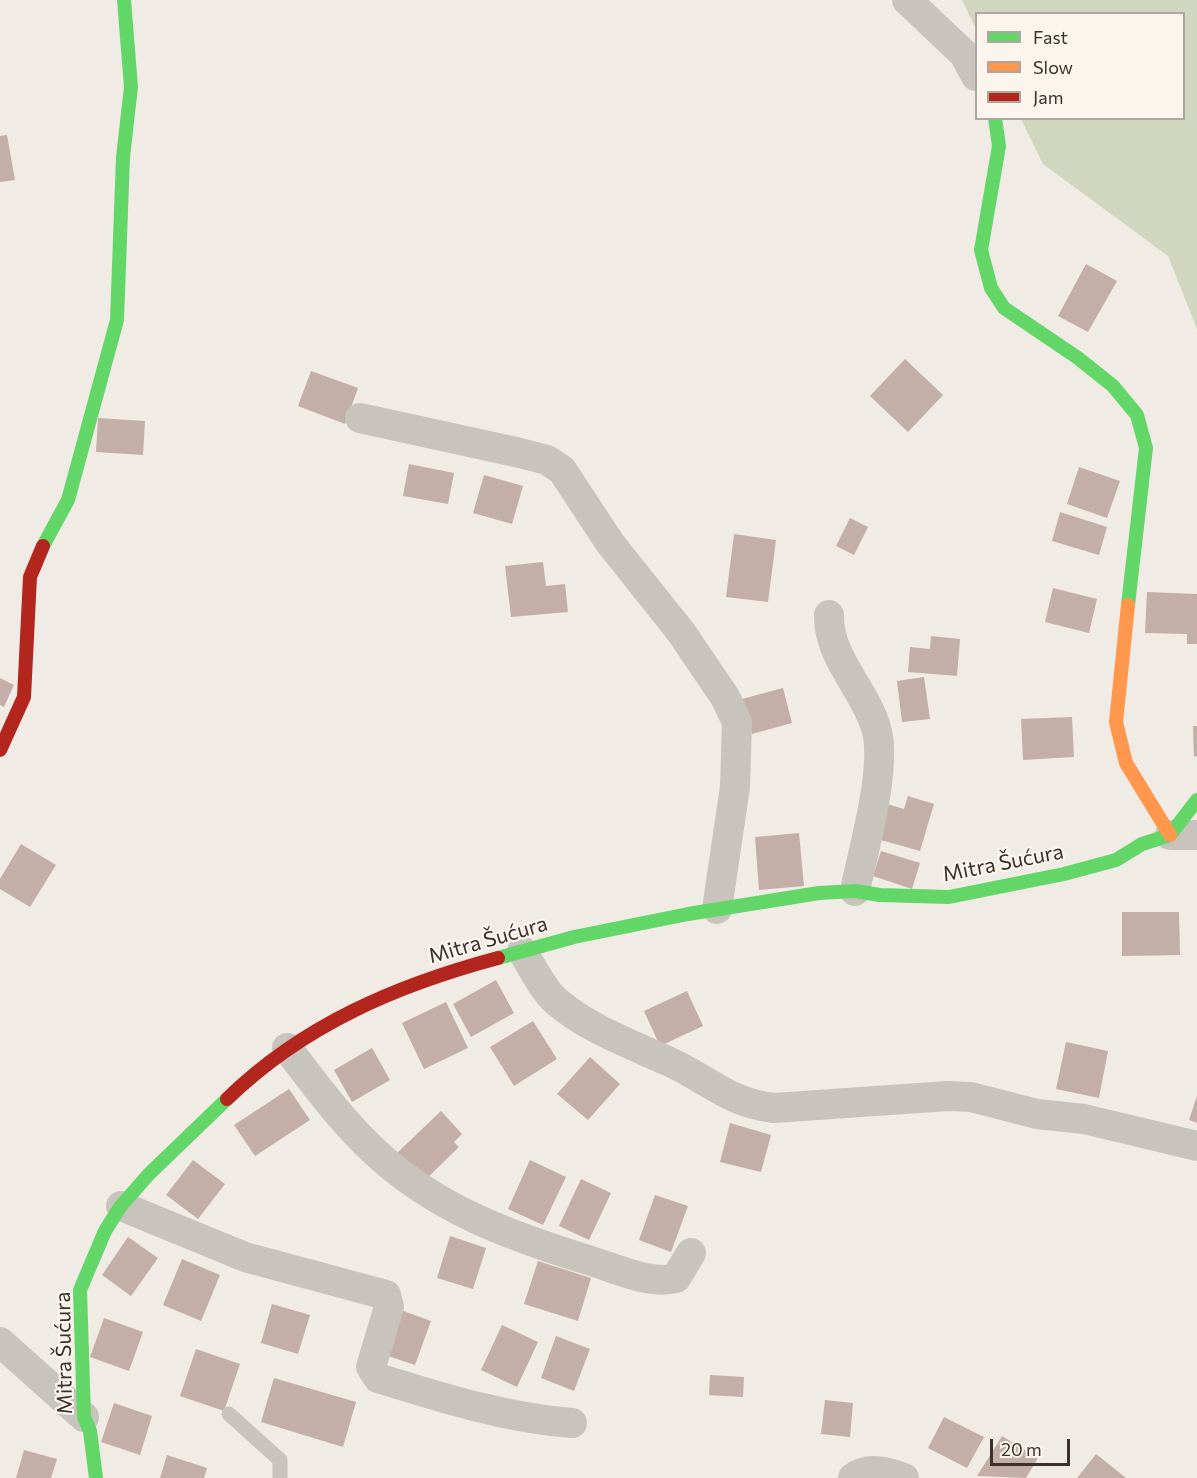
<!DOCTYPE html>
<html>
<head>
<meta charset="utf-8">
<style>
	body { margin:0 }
	#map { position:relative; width:1197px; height:1478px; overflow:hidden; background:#f0ebe5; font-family:Commissioner,sans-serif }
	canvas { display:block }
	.legend { position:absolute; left:975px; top:12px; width:210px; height:108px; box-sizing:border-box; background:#fbf5ee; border:2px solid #aea6a0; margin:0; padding:8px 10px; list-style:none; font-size:18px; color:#3b302b }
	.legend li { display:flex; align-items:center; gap:12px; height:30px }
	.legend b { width:30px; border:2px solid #aea6a0 }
	.scale { position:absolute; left:990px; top:1439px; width:80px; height:27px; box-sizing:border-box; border:3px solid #3b302b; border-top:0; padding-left:8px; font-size:18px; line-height:21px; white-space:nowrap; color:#3b302b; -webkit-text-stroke:4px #fbf5ee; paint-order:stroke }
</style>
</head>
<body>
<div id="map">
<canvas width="1197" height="1478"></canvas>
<ul class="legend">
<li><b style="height:8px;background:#63d668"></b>Fast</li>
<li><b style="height:8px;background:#ff974d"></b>Slow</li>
<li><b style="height:8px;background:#b3261e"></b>Jam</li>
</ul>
<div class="scale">20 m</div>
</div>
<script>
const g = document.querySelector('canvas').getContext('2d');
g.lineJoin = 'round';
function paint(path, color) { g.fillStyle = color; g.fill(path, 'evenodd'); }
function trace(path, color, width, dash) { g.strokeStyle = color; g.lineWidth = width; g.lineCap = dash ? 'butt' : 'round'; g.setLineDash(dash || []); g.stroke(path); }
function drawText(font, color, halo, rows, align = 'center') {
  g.font = font + ' Commissioner,sans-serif'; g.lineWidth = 4.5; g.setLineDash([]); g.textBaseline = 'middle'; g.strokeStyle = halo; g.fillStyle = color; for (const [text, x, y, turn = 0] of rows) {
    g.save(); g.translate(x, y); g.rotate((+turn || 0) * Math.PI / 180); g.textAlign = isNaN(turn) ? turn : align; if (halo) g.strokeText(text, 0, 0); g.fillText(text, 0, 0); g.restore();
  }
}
const green = new Path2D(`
	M 962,0 L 1197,0 L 1197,329 L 1168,256 L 1043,164 L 1021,119 L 1184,118 L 1184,14 L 976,14 L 976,29 Z`);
const building = new Path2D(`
	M 7,135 L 15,180 L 0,182 L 0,136 Z
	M 1086,264 L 1117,281 L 1088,332 L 1058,316 Z
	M 905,359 L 943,395 L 908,432 L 870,396 Z
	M 311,371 L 358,388 L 345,424 L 298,406 Z
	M 98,418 L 145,421 L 143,455 L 96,452 Z
	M 409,464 L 454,473 L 448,504 L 403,496 Z
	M 1079,467 L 1120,481 L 1107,518 L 1067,504 Z
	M 484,475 L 523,486 L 512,524 L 473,513 Z
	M 1060,512 L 1107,527 L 1099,555 L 1052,541 Z
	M 850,518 L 868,527 L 854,555 L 836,546 Z
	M 734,534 L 776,540 L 768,602 L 726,597 Z
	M 543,562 L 546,586 L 565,584 L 568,612 L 511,617 L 505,566 Z
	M 1053,588 L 1097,599 L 1089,633 L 1045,622 Z
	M 1147,592 L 1197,594 L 1197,644 L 1187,644 L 1187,634 L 1145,633 Z
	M 931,636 L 960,639 L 957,676 L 908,672 L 910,647 L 930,649 Z
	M 924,677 L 930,719 L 902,722 L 897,681 Z
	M 0,678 L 14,685 L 4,707 L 0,705 Z
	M 783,688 L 792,723 L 752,734 L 742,699 Z
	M 1072,717 L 1074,757 L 1023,760 L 1021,719 Z
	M 1193,726 L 1197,726 L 1197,756 L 1194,757 Z
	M 908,796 L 934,804 L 920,851 L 874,838 L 884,803 L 904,809 Z
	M 799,833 L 804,886 L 759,890 L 755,837 Z
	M 21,844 L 56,865 L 30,907 L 0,889 L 0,879 Z
	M 881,851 L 920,863 L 912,889 L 873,876 Z
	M 1122,912 L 1179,912 L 1180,955 L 1122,956 Z
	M 496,980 L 514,1013 L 471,1037 L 453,1004 Z
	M 687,991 L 703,1026 L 660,1046 L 644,1011 Z
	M 446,1002 L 468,1048 L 424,1069 L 402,1023 Z
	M 533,1021 L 557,1059 L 514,1086 L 490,1047 Z
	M 1066,1042 L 1108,1051 L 1099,1098 L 1056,1089 Z
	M 372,1048 L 390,1080 L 352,1102 L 334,1070 Z
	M 590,1057 L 620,1084 L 588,1120 L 557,1094 Z
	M 289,1089 L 310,1120 L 255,1156 L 234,1125 Z
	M 1197,1096 L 1197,1123 L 1189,1120 Z
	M 441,1111 L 462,1134 L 454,1142 L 459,1147 L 423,1182 L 396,1154 Z
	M 730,1123 L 771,1135 L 761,1172 L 720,1162 Z
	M 193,1160 L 225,1184 L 198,1219 L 166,1195 Z
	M 530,1160 L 566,1177 L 543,1225 L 508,1209 Z
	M 581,1179 L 611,1193 L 589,1240 L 559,1226 Z
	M 655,1195 L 688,1206 L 671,1252 L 639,1240 Z
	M 450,1236 L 486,1248 L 473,1289 L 437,1278 Z
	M 128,1237 L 158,1258 L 131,1296 L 102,1275 Z
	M 182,1259 L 220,1275 L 201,1321 L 163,1305 Z
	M 538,1261 L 591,1278 L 578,1321 L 524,1304 Z
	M 272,1304 L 310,1315 L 298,1354 L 261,1343 Z
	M 395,1308 L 431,1321 L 415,1365 L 379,1353 Z
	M 104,1318 L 143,1332 L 129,1371 L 90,1357 Z
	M 502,1325 L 538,1342 L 517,1387 L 481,1370 Z
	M 556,1336 L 590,1349 L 574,1391 L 541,1378 Z
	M 196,1349 L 240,1364 L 224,1411 L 180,1396 Z
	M 710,1375 L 744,1377 L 743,1397 L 709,1395 Z
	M 274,1378 L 356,1402 L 343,1447 L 261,1422 Z
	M 825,1400 L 853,1403 L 850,1437 L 821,1434 Z
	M 114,1403 L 152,1416 L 140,1455 L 101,1442 Z
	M 944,1417 L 984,1437 L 967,1468 L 928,1448 Z
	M 1002,1436 L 1038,1458 L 1026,1478 L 977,1476 Z
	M 24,1450 L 57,1459 L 51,1478 L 16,1478 Z
	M 1096,1454 L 1126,1478 L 1077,1478 Z
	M 167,1455 L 207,1468 L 204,1478 L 160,1478 Z`);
const lane = new Path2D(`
	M 229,1414 L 280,1460 L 280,1478`);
const street = new Path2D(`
	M 907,0 L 964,54 L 976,76
	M 360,418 L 520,453 L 547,460 L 562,470 L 610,543 L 681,632 L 725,697 L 737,722 L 735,787 L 717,909
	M 829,615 C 828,658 865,689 876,728 C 888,766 863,850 855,891
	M 1170,835 L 1197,835
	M 522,951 C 532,966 542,989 556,1001 C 588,1029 631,1044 670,1062 C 709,1080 729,1103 774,1108 L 948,1096 L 971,1097 L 1037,1114 L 1084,1119 L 1197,1146
	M 287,1048 C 314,1083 342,1122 375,1152 C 436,1209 510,1236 588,1260 C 615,1268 648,1285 676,1278 L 691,1253
	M 121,1206 L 245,1257 L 386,1295 L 389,1307 L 371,1367 L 378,1378 C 442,1398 506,1418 572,1423
	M 0,1342 L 84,1417
	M 853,1478 C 867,1466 888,1472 904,1478`);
const fast = new Path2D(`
	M 995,118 L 999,146 L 981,250 L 991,288 L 1004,308 L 1078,358 L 1113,386 L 1137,415 L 1146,448 L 1128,605
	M 43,546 L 68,500 L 117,320 L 123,157 L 131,87 L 124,0
	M 498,958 L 574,937 L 688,914 L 819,893 L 855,891 L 880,895 L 949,897 L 1064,874 L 1116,860 L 1142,844 L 1170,835 L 1197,800
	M 96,1478 L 90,1431 L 84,1417 L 80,1290 L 105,1231 L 120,1207 L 149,1174 L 227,1099`);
const slow = new Path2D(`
	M 1128,605 L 1116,722 L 1126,763 L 1170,835`);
const jam = new Path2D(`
	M 0,750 L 24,697 L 30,577 L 43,546
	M 227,1099 C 303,1025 397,985 498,958`);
const streetNames = [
	["Mitra Šućura",1003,863,-11],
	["Mitra Šućura",488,940,-16],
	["Mitra Šućura",64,1353,-91]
];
paint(green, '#d1d6bf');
paint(building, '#c3afa7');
trace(lane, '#c9c3be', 15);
trace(street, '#c9c3be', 30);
trace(fast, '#63d668', 14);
trace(slow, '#ff974d', 14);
trace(jam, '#b3261e', 14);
drawText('21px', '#3b302b', '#fbf5ee', streetNames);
</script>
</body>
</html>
